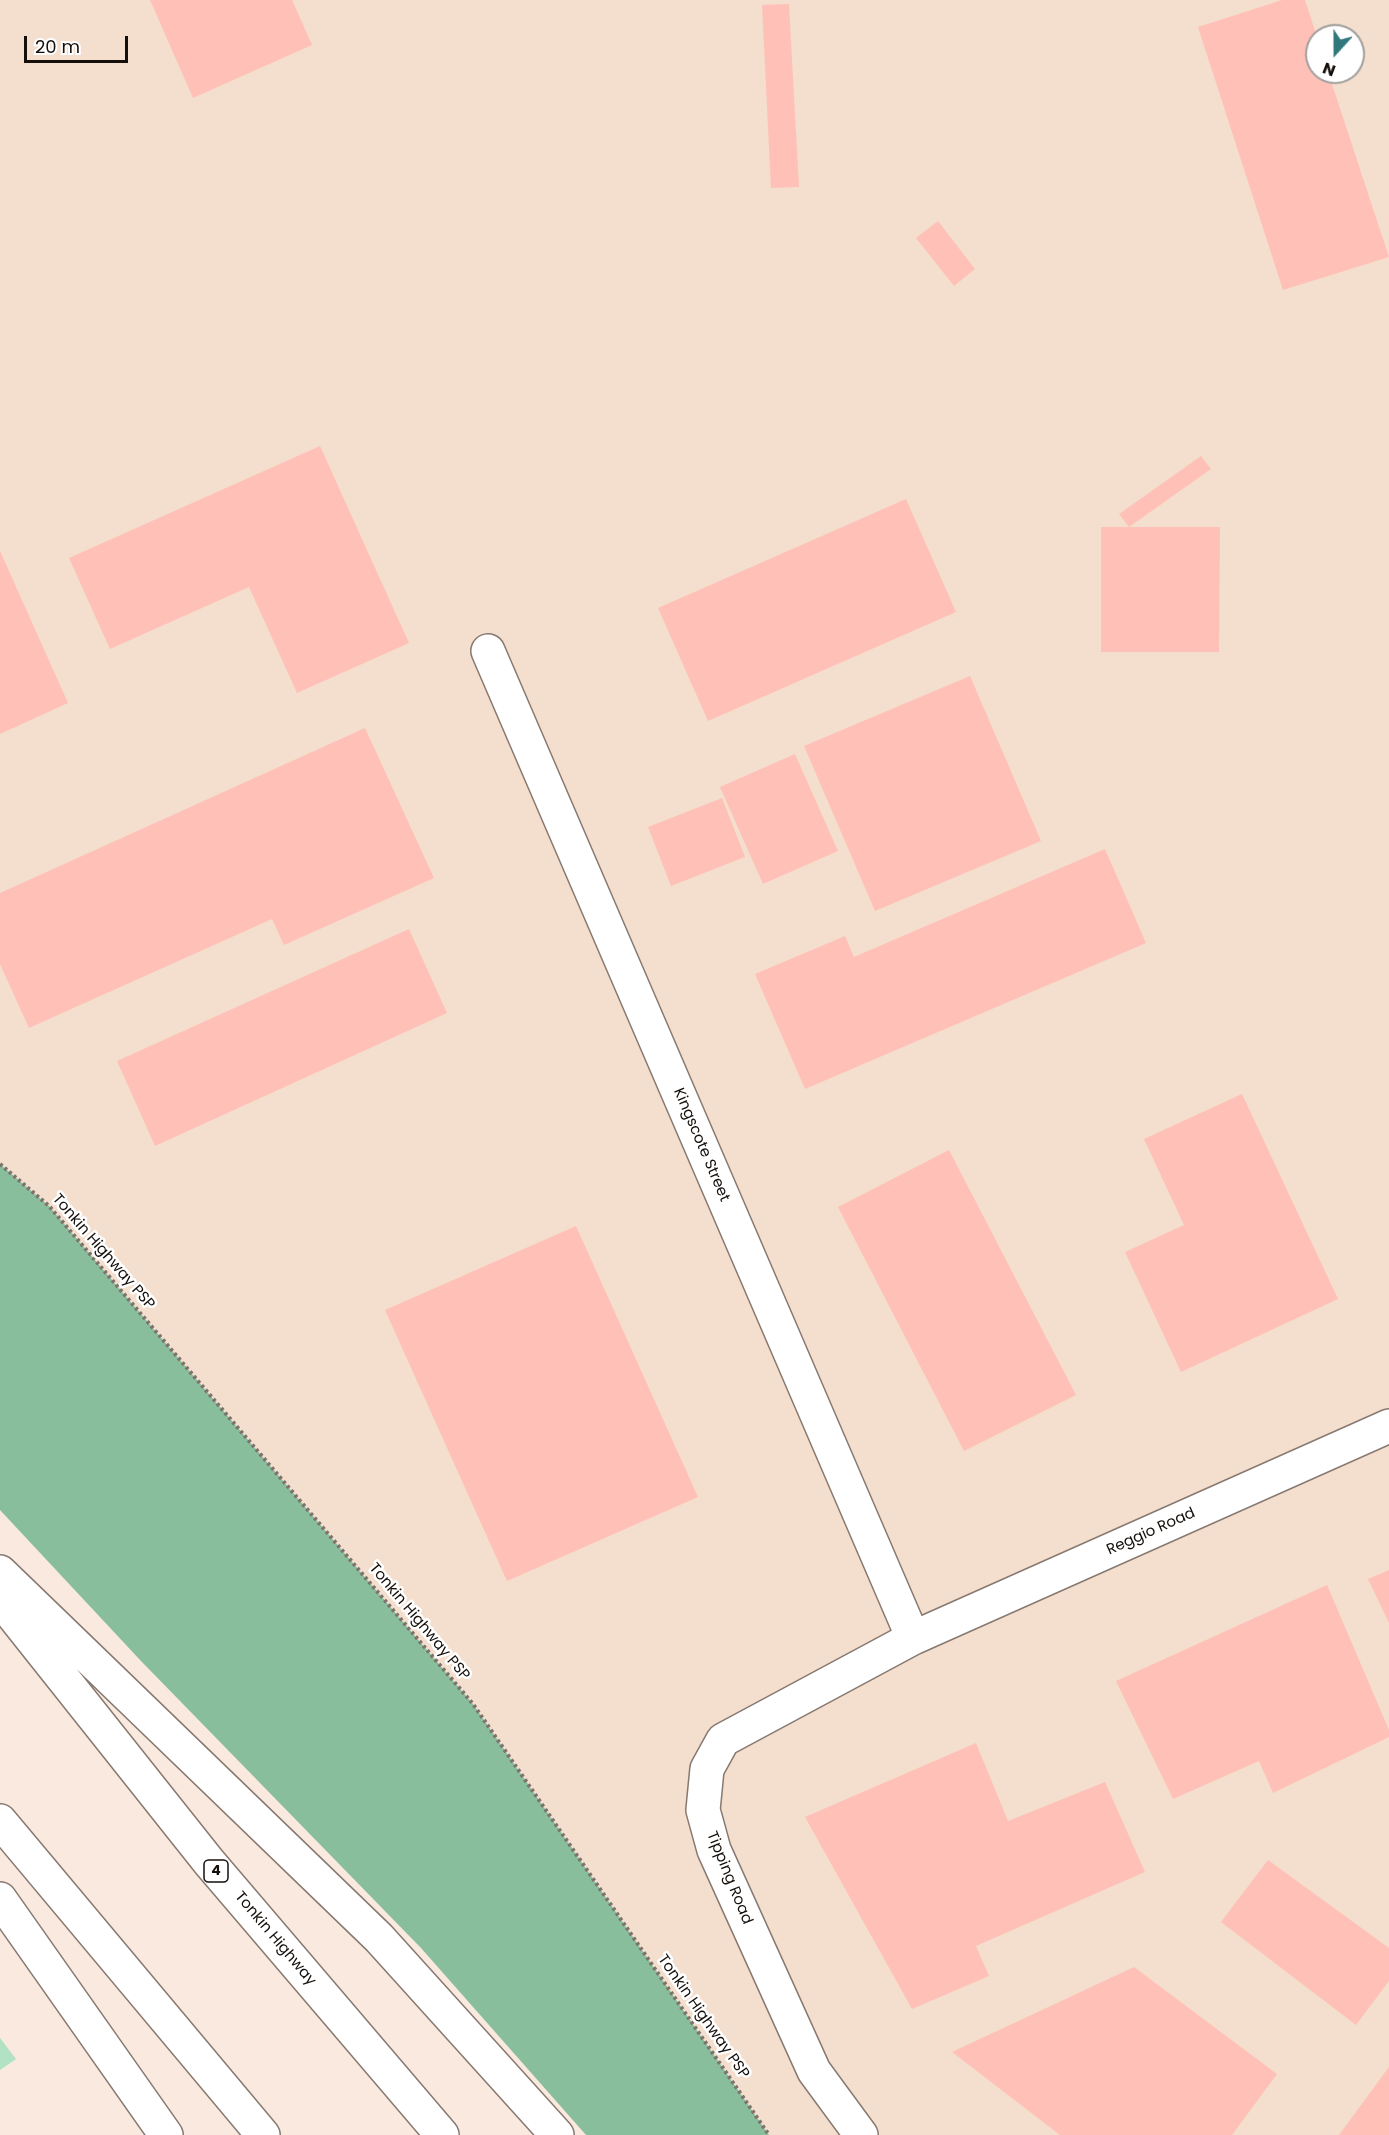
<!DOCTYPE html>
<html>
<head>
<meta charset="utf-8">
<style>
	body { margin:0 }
	#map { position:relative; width:1389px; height:2135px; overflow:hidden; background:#f9e9df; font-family:Poppins,sans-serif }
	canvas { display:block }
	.north { position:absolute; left:1305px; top:24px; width:60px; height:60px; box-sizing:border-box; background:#fff; border:2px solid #a19f9d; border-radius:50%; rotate:201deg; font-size:16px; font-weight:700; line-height:24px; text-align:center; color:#140f0b }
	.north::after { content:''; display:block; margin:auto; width:21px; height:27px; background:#2f787b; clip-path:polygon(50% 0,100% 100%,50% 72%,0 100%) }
	.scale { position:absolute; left:24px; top:36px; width:104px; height:27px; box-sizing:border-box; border:3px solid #140f0b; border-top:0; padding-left:8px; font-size:18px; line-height:21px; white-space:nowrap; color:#140f0b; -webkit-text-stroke:4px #fff; paint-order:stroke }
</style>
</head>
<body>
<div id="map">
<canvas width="1389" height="2135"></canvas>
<div class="north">N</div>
<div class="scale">20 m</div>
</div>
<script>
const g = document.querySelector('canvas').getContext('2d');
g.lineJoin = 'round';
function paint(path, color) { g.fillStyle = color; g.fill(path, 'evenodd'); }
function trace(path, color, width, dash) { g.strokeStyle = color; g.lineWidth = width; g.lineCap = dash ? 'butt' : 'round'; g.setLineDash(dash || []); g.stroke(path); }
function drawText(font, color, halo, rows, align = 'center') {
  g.font = font + ' Poppins,sans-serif'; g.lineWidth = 5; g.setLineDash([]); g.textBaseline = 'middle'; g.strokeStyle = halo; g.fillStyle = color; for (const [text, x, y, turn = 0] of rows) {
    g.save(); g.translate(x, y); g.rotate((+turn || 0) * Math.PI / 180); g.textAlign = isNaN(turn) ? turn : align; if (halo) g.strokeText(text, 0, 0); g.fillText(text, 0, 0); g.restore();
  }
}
const built = new Path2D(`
	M 0,0 L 1389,0 L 1389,2135 L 667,2135 L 0,1259 ZM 1317,36 L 1353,36 L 1353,72 L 1317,72 Z`);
const green = new Path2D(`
	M 0,2038 L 16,2059 L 0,2070 Z`);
const forest = new Path2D(`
	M 0,1164 L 49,1206 L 473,1704 L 769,2135 L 586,2135 L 421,1948 L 141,1661 L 0,1510 Z`);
const building = new Path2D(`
	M 150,0 L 292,0 L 312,45 L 193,98 Z
	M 1282,0 L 1305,0 L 1317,37 L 1317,72 L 1328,72 L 1389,257 L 1283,290 L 1198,27 Z
	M 789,4 L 799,187 L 771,188 L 762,5 Z
	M 938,221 L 975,269 L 954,286 L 916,238 Z
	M 320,446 L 409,643 L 297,693 L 249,587 L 110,649 L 69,558 Z
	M 1201,456 L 1211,469 L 1129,527 L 1220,527 L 1219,652 L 1101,652 L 1101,527 L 1129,527 L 1119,514 Z
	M 906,499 L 956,612 L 708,721 L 658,608 Z
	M 0,551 L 68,703 L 0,734 Z
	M 970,676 L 1041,841 L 875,911 L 804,746 Z
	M 365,728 L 434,878 L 284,945 L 272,919 L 29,1028 L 0,964 L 0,893 Z
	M 795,754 L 838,851 L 763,884 L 720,787 Z
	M 722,798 L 745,857 L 671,886 L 648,827 Z
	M 1105,849 L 1146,943 L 805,1089 L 755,974 L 845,936 L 854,957 Z
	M 409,929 L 447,1013 L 155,1146 L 117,1061 Z
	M 1242,1094 L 1338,1299 L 1181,1372 L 1125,1252 L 1184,1225 L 1144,1139 Z
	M 949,1150 L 1076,1395 L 964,1451 L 838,1207 Z
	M 576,1226 L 698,1497 L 507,1581 L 385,1310 Z
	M 1389,1570 L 1389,1623 L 1368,1579 Z
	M 1327,1585 L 1389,1730 L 1389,1737 L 1273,1793 L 1259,1761 L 1173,1799 L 1116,1681 Z
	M 976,1743 L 1008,1821 L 1105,1782 L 1145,1872 L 976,1946 L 989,1976 L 912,2009 L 805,1817 Z
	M 1268,1860 L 1389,1948 L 1389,1981 L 1356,2025 L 1221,1922 Z
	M 1134,1967 L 1277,2074 L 1232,2135 L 1060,2135 L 952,2052 Z
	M 1389,2067 L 1389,2135 L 1339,2135 Z`);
const path = new Path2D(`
	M 0,1164 L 49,1206 L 473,1704 L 769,2135`);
const minor = new Path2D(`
	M 488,651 L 913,1638
	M 861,2135 L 814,2071 L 714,1850 L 703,1810 L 707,1769 L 723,1740 L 913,1638 L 1389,1426`);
const highway = new Path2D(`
	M 0,1572 L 379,1938 L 557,2135
	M 0,1599 L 209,1862 L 442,2135
	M 0,1821 L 263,2135
	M 0,1899 L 166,2135`);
const shields = [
	[216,1871,24]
];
const shieldNames = [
	["4",216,1871]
];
const streetNames = [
	["Kingscote Street",701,1145,67],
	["Tonkin Highway PSP",103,1252,49],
	["Reggio Road",1151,1532,-24],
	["Tonkin Highway PSP",419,1622,50],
	["Tipping Road",729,1878,68],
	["Tonkin Highway",275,1939,50],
	["Tonkin Highway PSP",703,2017,55]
];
paint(built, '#f4dece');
paint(green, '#b0e2c3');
paint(forest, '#89be9d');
paint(building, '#ffc1b7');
trace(minor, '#877970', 36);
trace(highway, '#877970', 36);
trace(path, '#7d736c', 4, [3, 3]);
trace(minor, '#fff', 33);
trace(highway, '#fff', 33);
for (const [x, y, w] of shields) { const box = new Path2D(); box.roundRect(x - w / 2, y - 11, w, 22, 4.5); g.fillStyle = '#fff'; g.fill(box); trace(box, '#140f0b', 1.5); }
drawText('bold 14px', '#140f0b', null, shieldNames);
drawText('15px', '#140f0b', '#fff', streetNames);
</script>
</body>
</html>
